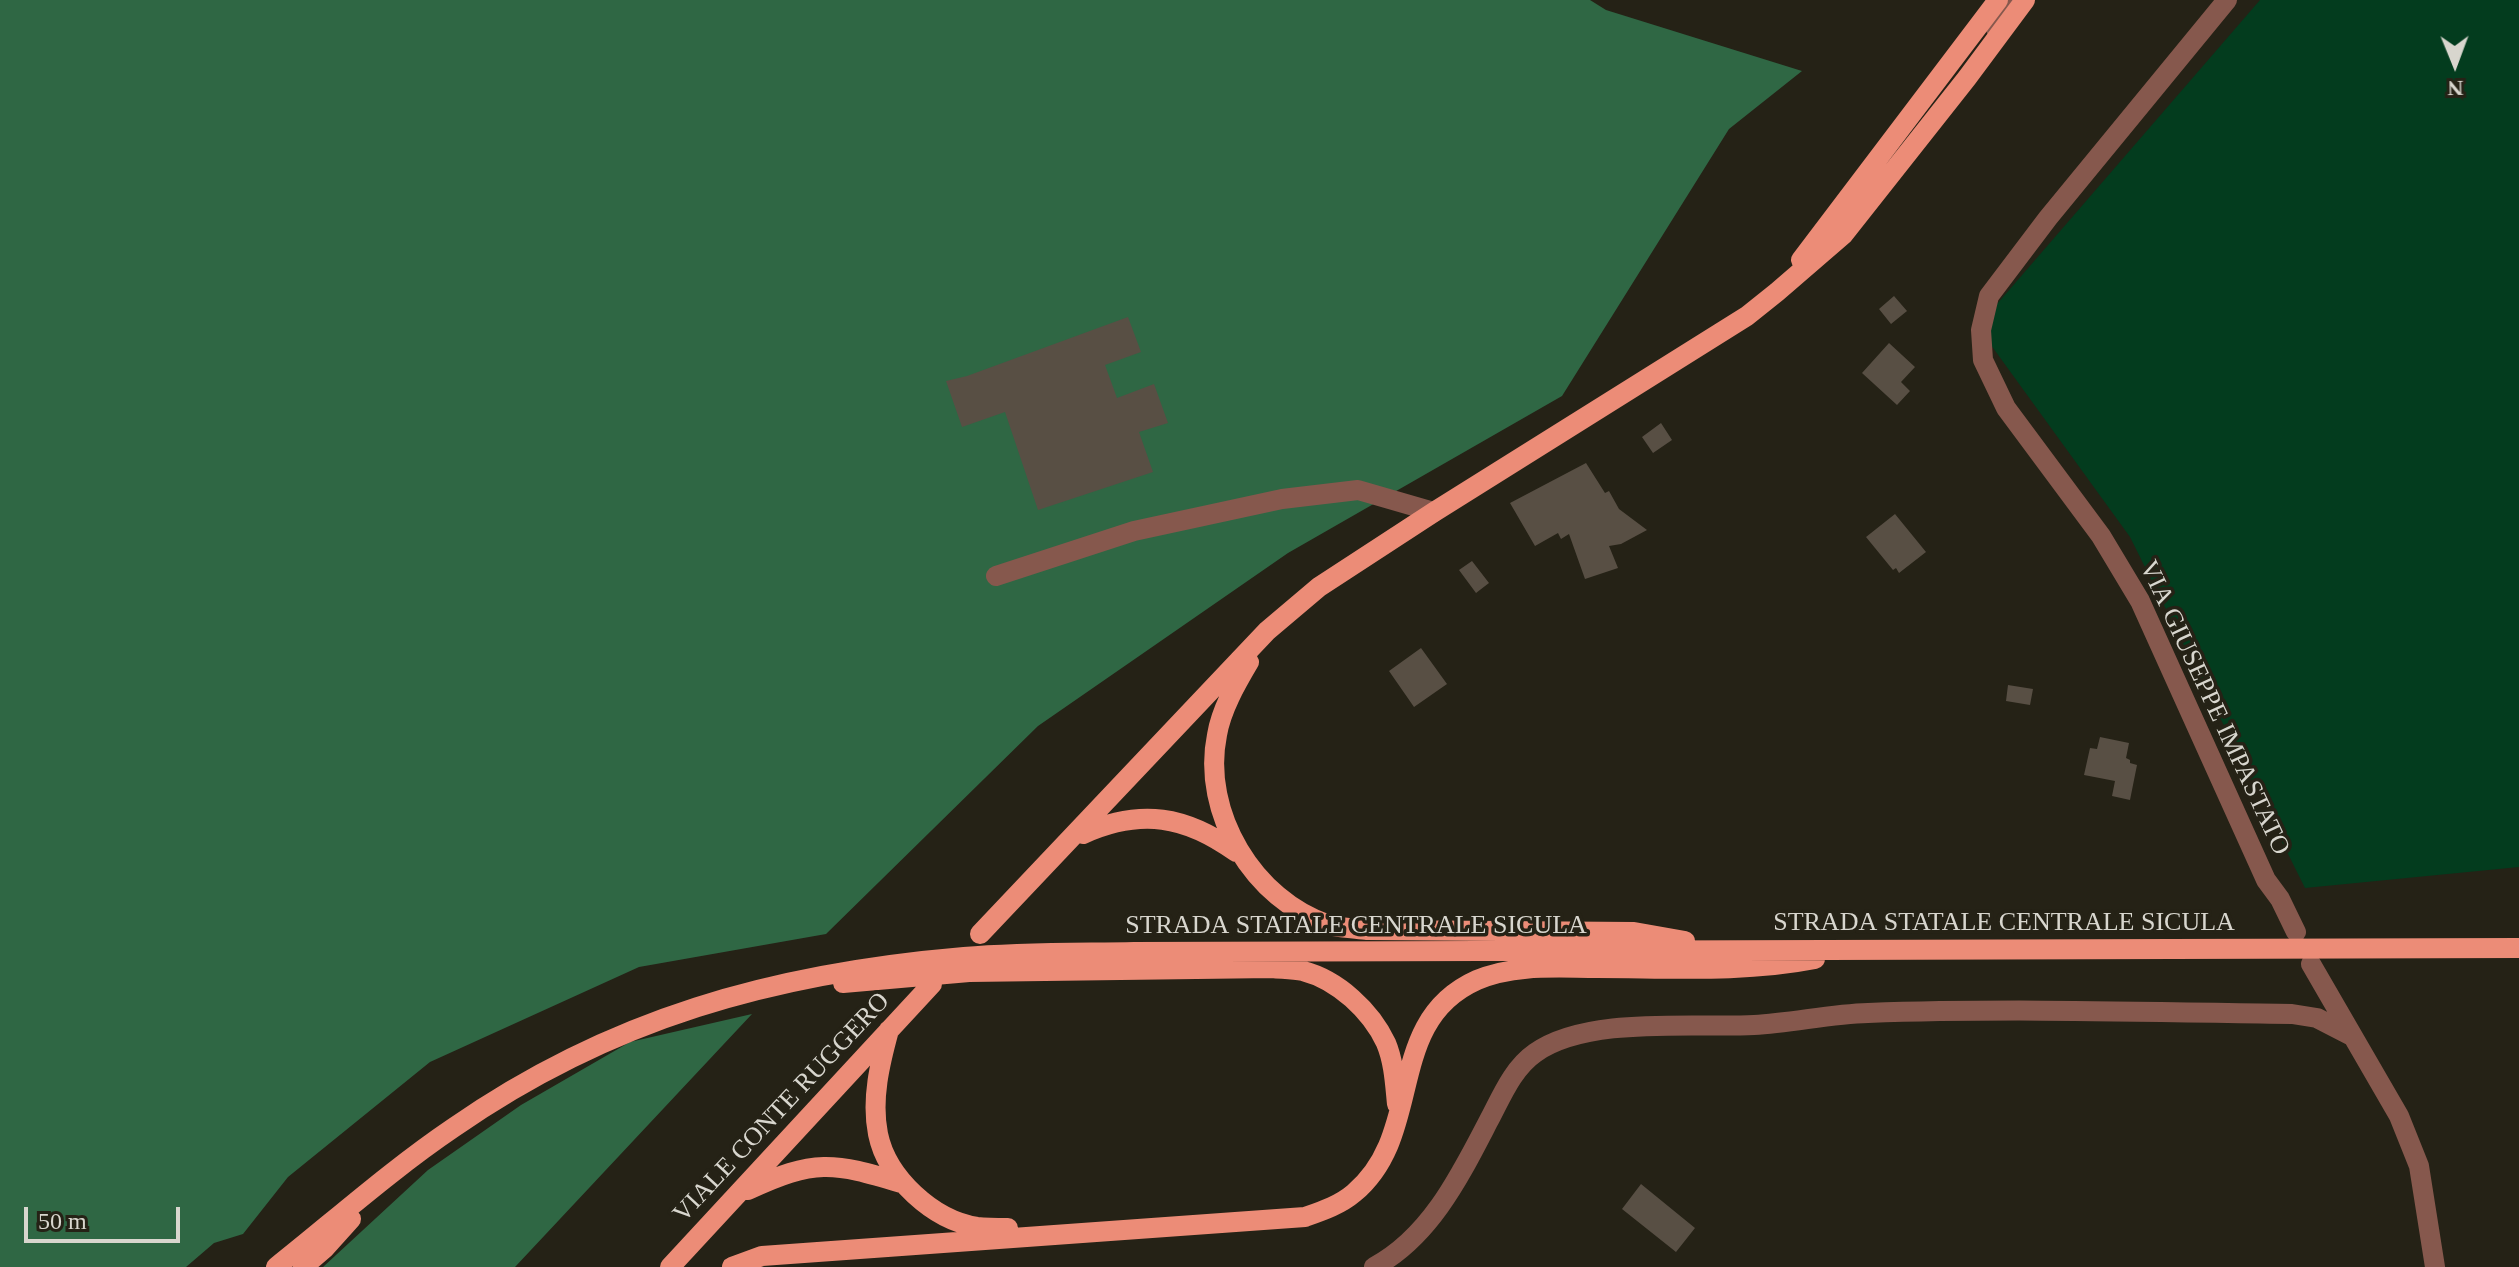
<!DOCTYPE html>
<html>
<head>
<meta charset="utf-8">
<style>
	body { margin:0 }
	#map { position:relative; width:2519px; height:1267px; overflow:hidden; background:#252216; font-family:"Times New Roman",serif }
	canvas { display:block }
	.north { position:absolute; left:2415px; top:24px; width:80px; height:80px; -webkit-text-stroke:6px #252216; paint-order:stroke; rotate:179deg; font-size:22px; font-weight:700; line-height:32px; text-align:center; color:#d8d6ce }
	.north::after { content:''; display:block; margin:auto; width:28px; height:36px; background:#d8d6ce; clip-path:polygon(50% 0,100% 100%,50% 72%,0 100%) }
	.scale { position:absolute; left:24px; top:1207px; width:156px; height:36px; box-sizing:border-box; border:4px solid #d8d6ce; border-top:0; padding-left:10px; font-size:24px; line-height:28px; white-space:nowrap; color:#d8d6ce; -webkit-text-stroke:6px #252216; paint-order:stroke }
</style>
</head>
<body>
<div id="map">
<canvas width="2519" height="1267"></canvas>
<div class="north">N</div>
<div class="scale">50 m</div>
</div>
<script>
const g = document.querySelector('canvas').getContext('2d');
g.lineJoin = 'round';
function paint(path, color) { g.fillStyle = color; g.fill(path, 'evenodd'); }
function trace(path, color, width, dash) { g.strokeStyle = color; g.lineWidth = width; g.lineCap = dash ? 'butt' : 'round'; g.setLineDash(dash || []); g.stroke(path); }
function drawText(font, color, halo, rows, align = 'center') {
  g.font = font + ' "Times New Roman",serif'; g.lineWidth = 7; g.setLineDash([]); g.textBaseline = 'middle'; g.strokeStyle = halo; g.fillStyle = color; for (const [text, x, y, turn = 0] of rows) {
    g.save(); g.translate(x, y); g.rotate((+turn || 0) * Math.PI / 180); g.textAlign = isNaN(turn) ? turn : align; if (halo) g.strokeText(text, 0, 0); g.fillText(text, 0, 0); g.restore();
  }
}
const green = new Path2D(`
	M 2260,0 L 2519,0 L 2519,867 L 2305,888 L 2130,537 L 1988,341 L 1997,304 Z`);
const forest = new Path2D(`
	M 0,0 L 1590,0 L 1606,10 L 1802,71 L 1729,129 L 1562,396 L 1288,553 L 1038,726 L 826,934 L 639,967 L 430,1062 L 288,1177 L 243,1234 L 214,1243 L 186,1267 L 0,1267 Z
	M 752,1014 L 515,1267 L 323,1267 L 428,1170 L 521,1105 L 630,1042 Z`);
const building = new Path2D(`
	M 1894,296 L 1907,311 L 1891,324 L 1879,309 Z
	M 1128,317 L 1141,352 L 1105,365 L 1117,398 L 1154,384 L 1168,423 L 1139,432 L 1153,472 L 1038,510 L 1005,412 L 962,427 L 946,381 L 967,376 Z
	M 1889,343 L 1915,367 L 1901,382 L 1910,391 L 1897,405 L 1862,373 Z
	M 1661,423 L 1672,440 L 1653,453 L 1642,437 Z
	M 1586,463 L 1605,493 L 1609,491 L 1619,509 L 1647,530 L 1621,544 L 1609,546 L 1618,568 L 1585,579 L 1569,534 L 1561,539 L 1558,533 L 1535,546 L 1510,503 Z
	M 1895,514 L 1926,552 L 1899,573 L 1896,568 L 1893,570 L 1866,537 Z
	M 1472,561 L 1489,583 L 1476,593 L 1459,570 Z
	M 1421,648 L 1447,684 L 1414,707 L 1389,671 Z
	M 2008,685 L 2033,689 L 2030,705 L 2006,701 Z
	M 2100,737 L 2129,743 L 2126,758 L 2130,760 L 2130,763 L 2137,765 L 2130,800 L 2112,796 L 2115,781 L 2084,775 L 2090,748 L 2097,749 Z
	M 1641,1184 L 1695,1228 L 1676,1252 L 1622,1209 Z`);
const minor = new Path2D(`
	M 2227,0 L 2048,218 L 1989,296 L 1981,330 L 1983,360 L 2006,408 L 2101,536 L 2140,601 L 2266,880 L 2280,899 L 2296,932
	M 1996,29 L 2013,0
	M 996,576 L 1134,531 L 1282,499 L 1358,490 L 1434,512
	M 2311,964 L 2399,1116 L 2419,1166 L 2435,1267
	M 1374,1267 C 1430,1237 1460,1176 1488,1122 C 1501,1098 1512,1069 1535,1053 C 1587,1016 1692,1028 1754,1025 C 1792,1023 1830,1014 1868,1013 C 2009,1008 2151,1012 2292,1014 L 2317,1018 L 2352,1036`);
const major = new Path2D(`
	M 1801,260 L 1998,0
	M 1249,662 C 1236,684 1221,710 1217,735 C 1201,813 1254,900 1329,925 C 1340,928 1354,928 1366,930 L 1634,932 L 1685,941
	M 1083,834 C 1141,808 1186,816 1236,852
	M 980,934 L 1267,631 L 1319,587 L 1434,512 L 1747,316 L 1777,292 L 1843,235 L 1967,78 L 2025,0
	M 843,983 L 969,972 L 1272,968 C 1282,969 1293,969 1303,971 C 1338,980 1371,1011 1386,1043 C 1394,1062 1395,1084 1397,1104
	M 889,1030 C 880,1063 871,1099 878,1134 C 887,1178 933,1220 977,1227 C 987,1228 998,1228 1008,1228
	M 748,1190 C 814,1159 833,1162 901,1183
	M 276,1267 C 334,1221 391,1170 453,1128 C 611,1018 775,973 964,957 C 1021,952 1078,953 1134,952 L 2519,948
	M 303,1267 L 324,1249 L 351,1219
	M 670,1267 L 932,984
	M 732,1267 L 762,1256 L 1305,1217 C 1322,1211 1340,1205 1354,1193 C 1426,1133 1383,1022 1477,980 C 1515,964 1557,968 1597,968 C 1670,968 1744,973 1815,959`);
const streetNames = [
	["VIA GIUSEPPE IMPASTATO",2214,708,65],
	["STRADA STATALE CENTRALE SICULA",2004,923],
	["STRADA STATALE CENTRALE SICULA",1356,926],
	["VIALE CONTE RUGGERO",782,1108,-47]
];
paint(green, '#033c1e');
paint(forest, '#2f6744');
paint(building, '#584f44');
trace(minor, '#86584d', 20);
trace(major, '#ec8c77', 20);
drawText('26px', '#d8d6ce', '#252216', streetNames);
</script>
</body>
</html>
